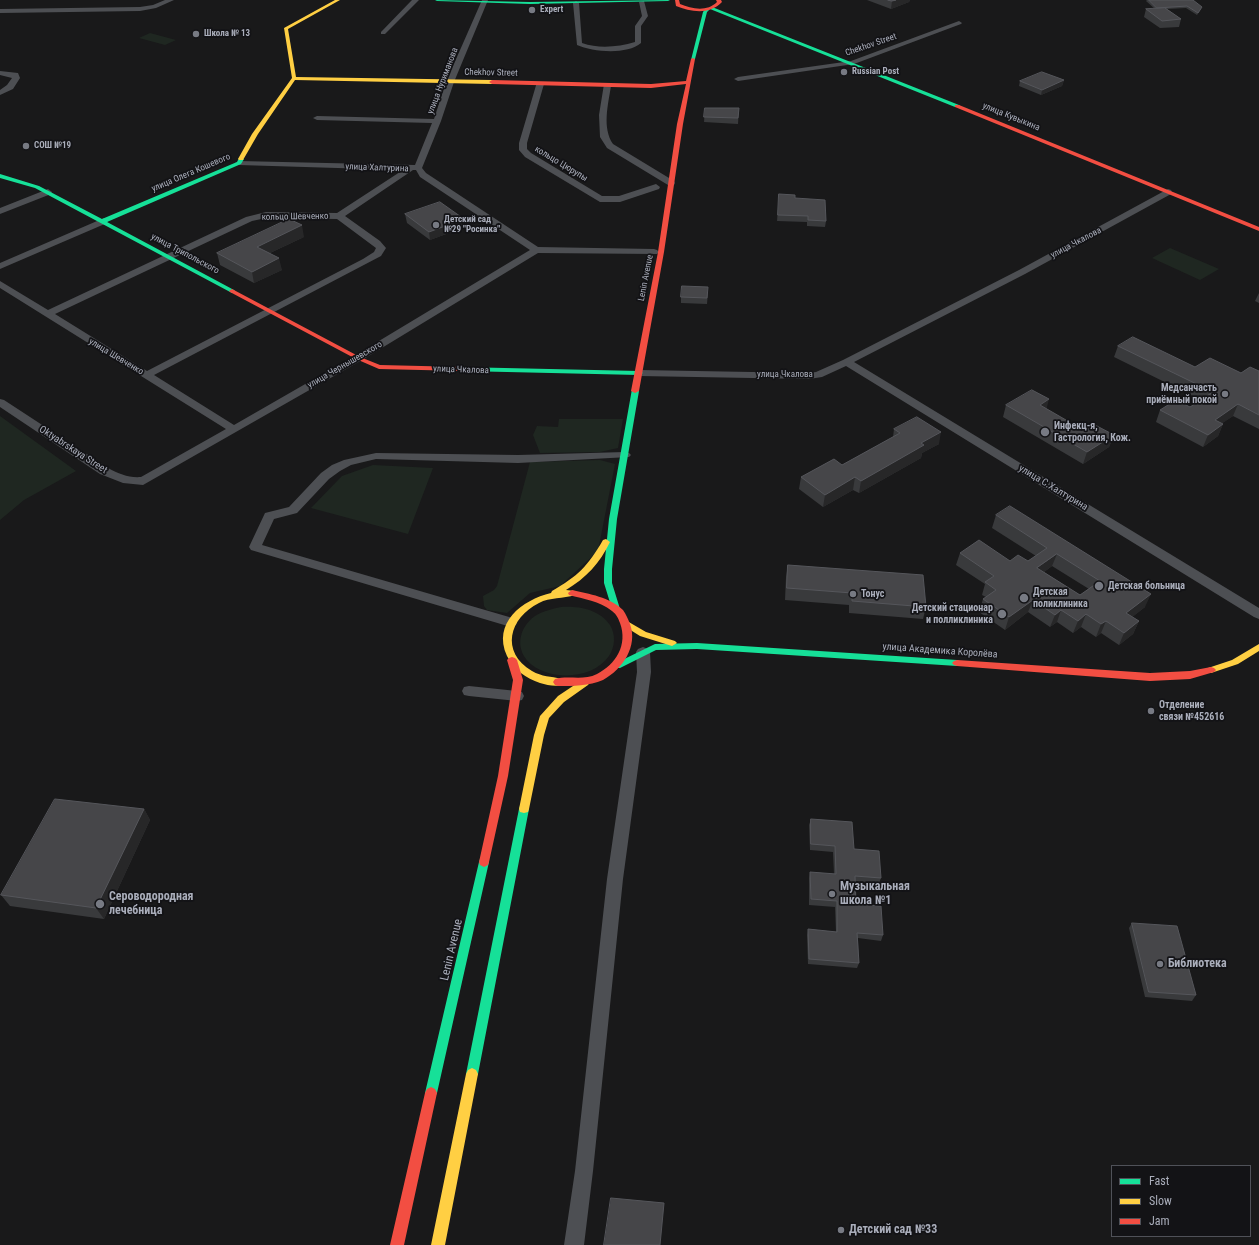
<!DOCTYPE html>
<html>
<head>
<meta charset="utf-8">
<style>
	body { margin:0 }
	#map { position:relative; width:1259px; height:1245px; overflow:hidden; background:#19191a; font-family:"Roboto Condensed",sans-serif }
	canvas { display:block }
	.legend { position:absolute; left:1111px; top:1165px; width:140px; height:72px; box-sizing:border-box; background:#131316; border:1px solid #4f5158; margin:0; padding:5px 7px; list-style:none; font-size:12px; color:#aaaebb }
	.legend li { display:flex; align-items:center; gap:8px; height:20px }
	.legend b { width:20px; border:1px solid #4f5158 }
</style>
</head>
<body>
<div id="map">
<canvas width="1259" height="1245"></canvas>
<ul class="legend">
<li><b style="height:5px;background:#16e098"></b>Fast</li>
<li><b style="height:5px;background:#ffcf43"></b>Slow</li>
<li><b style="height:5px;background:#f24e42"></b>Jam</li>
</ul>
</div>
<script>
const g = document.querySelector('canvas').getContext('2d');
g.lineJoin = 'round';
function paint(path, color) { g.fillStyle = color; g.fill(path, 'evenodd'); }
function trace(path, color, width, dash) { g.strokeStyle = color; g.lineWidth = width; g.lineCap = dash ? 'butt' : 'round'; g.setLineDash(dash || []); g.stroke(path); }
function drawText(font, color, halo, rows, align = 'center') {
  g.font = font + ' "Roboto Condensed",sans-serif'; g.lineWidth = 3.5; g.setLineDash([]); g.textBaseline = 'middle'; g.strokeStyle = halo; g.fillStyle = color; for (const [text, x, y, turn = 0] of rows) {
    g.save(); g.translate(x, y); g.rotate((+turn || 0) * Math.PI / 180); g.textAlign = isNaN(turn) ? turn : align; if (halo) g.strokeText(text, 0, 0); g.fillText(text, 0, 0); g.restore();
  }
}
const green = new Path2D(`
	M 150,33 L 176,40 L 165,45 L 139,38 Z
	M 1170,248 L 1219,269 L 1200,280 L 1152,258 Z
	M 0,416 L 76,471 L 24,500 L 0,520 Z
	M 559,419 L 623,419 L 618,448 L 600,452 L 540,453 L 533,435 L 537,426 L 558,427 Z
	M 600,460 L 615,464 L 598,551 L 560,586 L 530,593 L 507,613 L 487,610 L 484,606 L 483,596 L 494,590 L 497,586 L 530,462 Z
	M 373,465 L 433,468 L 408,534 L 311,508 L 342,476 Z
	M 561,607 C 578,606 599,609 610,625 C 616,635 615,647 609,656 C 593,679 553,681 532,665 C 514,651 518,628 535,616 C 543,611 552,609 561,607 Z`);
const street = new Path2D(`
	M 165,0 L 174,0 L 156,8 L 140,11 L 0,13 L 0,9 L 140,7 L 153,5 Z
	M 412,0 L 419,0 L 385,34 L 381,34 L 381,32 Z
	M 482,0 L 488,0 L 454,82 L 441,121 L 422,168 L 426,173 L 538,247 L 654,249 L 657,250 L 659,252 L 657,254 L 538,253 L 362,360 L 143,485 L 123,483 L 100,474 L 0,407 L 0,399 L 4,400 L 108,468 C 119,474 129,478 141,477 L 226,429 L 0,288 L 0,281 L 48,310 L 246,217 L 266,212 L 337,213 L 403,170 L 239,165 L 235,163 L 239,161 L 415,165 L 432,123 L 317,120 L 313,118 L 317,116 L 434,119 L 446,82 ZM 413,170 L 416,170 L 420,177 L 530,250 L 354,356 L 234,425 L 154,375 L 381,256 L 386,248 L 380,241 L 345,216 ZM 266,218 L 337,219 L 376,248 L 374,252 L 363,259 L 147,371 L 55,314 L 252,221 Z
	M 576,1 L 579,3 L 582,43 C 599,49 618,47 635,42 L 635,26 L 642,16 L 639,2 L 644,1 L 648,16 L 641,26 L 641,43 C 627,55 593,52 577,45 L 573,3 Z
	M 959,21 L 962,23 L 961,24 L 854,64 L 738,81 L 734,79 L 738,77 L 851,61 Z
	M 0,71 L 18,73 L 20,78 L 13,89 L 0,95 L 0,90 L 7,85 L 12,78 L 0,75 Z
	M 537,82 L 543,82 L 544,84 L 527,143 L 527,149 L 531,153 L 602,196 L 619,196 L 656,184 L 660,187 L 659,189 L 620,202 L 600,202 L 525,157 L 519,150 L 519,143 Z
	M 604,84 L 610,84 L 611,86 C 608,105 602,128 613,144 L 674,181 L 675,183 L 674,185 L 668,185 L 607,148 L 600,137 L 599,115 Z
	M 48,189 L 52,192 L 51,194 L 0,214 L 0,208 Z
	M 1168,189 L 1171,190 L 1172,192 L 1171,194 L 1025,274 L 854,362 L 1259,608 L 1259,619 L 1254,617 L 846,366 L 822,377 L 809,379 L 639,376 L 634,373 L 639,370 L 809,373 L 816,372 L 843,360 L 1019,270 Z
	M 104,218 L 107,219 L 108,221 L 107,223 L 0,269 L 0,263 Z
	M 625,452 L 629,453 L 631,455 L 629,457 L 518,463 L 376,459 L 351,465 L 340,471 L 329,479 L 297,513 L 274,519 L 262,545 L 516,619 L 517,622 L 516,625 L 511,627 L 251,550 L 249,547 L 265,513 L 289,507 L 321,473 L 332,465 L 344,460 L 376,453 L 518,455 Z
	M 643,647 L 648,649 L 650,652 L 651,672 L 623,879 L 593,1171 L 584,1245 L 564,1245 L 575,1171 L 607,879 L 637,672 L 636,652 L 638,649 Z
	M 469,686 L 517,691 L 522,692 L 524,696 L 522,700 L 517,701 L 469,696 L 464,695 L 462,691 L 464,687 Z`);
const fast = new Path2D(`
	M 435,0 L 530,2 L 670,0 L 668,1 L 530,4 L 437,1 Z
	M 712,7 L 959,105 L 960,106 L 955,107 L 710,9 Z
	M 706,8 L 710,9 L 707,12 L 695,59 L 691,60 L 703,12 Z
	M 239,158 L 244,159 L 241,164 L 107,222 L 234,290 L 235,291 L 232,293 L 35,188 L 0,178 L 0,174 L 39,186 L 102,219 L 237,162 Z
	M 460,367 L 639,371 L 643,373 L 639,375 L 463,371 L 459,369 Z
	M 632,389 L 635,389 L 639,391 L 617,519 L 612,569 L 612,583 L 620,609 L 616,612 L 612,609 L 604,583 L 604,569 L 609,519 Z
	M 697,643 L 957,660 L 960,661 L 962,663 L 960,665 L 957,666 L 697,649 L 656,650 L 620,668 L 614,668 L 612,666 L 614,664 L 655,644 Z
	M 524,805 L 528,806 L 529,809 L 478,1074 L 476,1078 L 472,1080 L 468,1078 L 466,1074 L 519,809 L 520,806 Z
	M 484,857 L 488,859 L 489,862 L 437,1093 L 435,1097 L 431,1099 L 427,1097 L 425,1093 L 479,862 L 480,859 Z`);
const slow = new Path2D(`
	M 335,0 L 340,0 L 288,29 L 296,77 L 492,80 L 495,82 L 492,84 L 295,80 L 258,134 L 243,160 L 239,160 L 238,159 L 252,134 L 292,78 L 284,28 Z
	M 606,539 L 610,542 C 600,563 586,578 566,590 L 575,591 L 576,593 L 575,595 C 563,599 550,597 539,603 C 509,618 500,652 532,671 C 542,677 551,676 561,679 L 563,682 L 561,685 C 555,687 547,685 540,683 C 526,678 514,670 507,656 C 492,623 522,600 551,593 L 552,591 C 578,576 588,566 603,540 Z
	M 627,621 L 646,632 L 675,641 L 677,643 L 672,646 L 640,636 L 624,626 L 622,624 L 624,622 Z
	M 1259,644 L 1259,651 L 1238,664 L 1211,673 L 1208,672 L 1206,670 L 1208,668 L 1232,660 Z
	M 585,678 L 588,679 L 590,682 L 588,685 L 564,702 L 549,718 L 544,735 L 529,809 L 528,812 L 524,813 L 520,812 L 519,809 L 534,735 L 540,716 L 558,696 Z
	M 472,1068 L 476,1070 L 478,1074 L 445,1245 L 431,1245 L 466,1074 L 468,1070 Z`);
const jam = new Path2D(`
	M 675,0 L 679,0 L 680,4 C 692,9 707,12 717,2 L 716,0 L 721,0 L 722,2 C 710,15 691,12 676,6 Z
	M 693,58 L 695,59 L 683,124 L 664,252 L 639,391 L 635,393 L 631,391 L 658,252 L 677,124 L 686,84 L 651,88 L 492,84 L 489,82 L 492,80 L 651,84 L 686,81 L 691,59 Z
	M 955,105 L 959,105 L 1259,227 L 1259,231 L 955,107 Z
	M 232,289 L 360,357 L 380,365 L 463,367 L 467,369 L 463,371 L 379,369 L 356,359 L 230,292 L 229,291 Z
	M 572,590 C 589,594 610,597 623,610 C 626,614 628,619 630,624 C 638,646 623,669 603,680 C 589,686 573,686 558,686 L 555,685 L 553,682 L 555,679 C 568,675 583,681 597,674 C 616,664 628,645 620,623 C 618,618 617,615 612,611 C 599,601 584,599 569,595 L 568,593 Z
	M 512,657 L 515,658 L 517,660 L 523,680 L 508,776 L 489,862 L 488,865 L 484,867 L 480,865 L 479,862 L 498,776 L 513,680 L 507,660 L 509,658 Z
	M 957,660 L 1150,673 L 1190,671 L 1211,667 L 1214,668 L 1216,670 L 1214,672 L 1190,679 L 1150,681 L 957,666 L 954,665 L 952,663 L 954,661 Z
	M 431,1087 L 435,1089 L 437,1093 L 404,1245 L 390,1245 L 425,1093 L 427,1089 Z`);
const wall = new Path2D(`
	M 867,0 L 910,0 L 909,2 L 891,9 Z
	M 1147,0 L 1193,0 L 1201,9 L 1197,15 L 1186,8 L 1167,9 L 1181,19 L 1179,27 L 1160,28 L 1144,17 L 1146,9 L 1155,9 L 1146,1 Z
	M 1064,80 L 1062,86 L 1041,95 L 1019,86 L 1020,81 Z
	M 705,108 L 739,108 L 738,124 L 704,122 Z
	M 779,194 L 795,198 L 826,221 L 825,227 L 807,226 L 807,222 L 777,221 Z
	M 405,214 L 464,219 L 465,227 L 430,240 L 407,223 Z
	M 304,237 L 270,253 L 282,270 L 254,283 L 220,265 L 217,253 Z
	M 708,292 L 707,304 L 681,303 L 681,297 Z
	M 1259,293 L 1259,303 L 1255,301 Z
	M 1118,346 L 1195,367 L 1241,373 L 1259,371 L 1259,429 L 1233,416 L 1222,423 L 1223,424 L 1218,436 L 1203,447 L 1156,422 L 1160,410 L 1190,407 L 1201,400 L 1114,357 Z
	M 1006,405 L 1085,431 L 1114,435 L 1109,447 L 1083,464 L 1003,417 Z
	M 894,429 L 939,444 L 922,453 L 921,458 L 859,493 L 853,490 L 823,507 L 799,489 L 801,477 L 842,465 L 893,437 Z
	M 996,515 L 1145,607 L 1132,617 L 1139,621 L 1133,634 L 1119,645 L 1101,633 L 1096,637 L 1081,627 L 1073,633 L 1057,622 L 1050,627 L 1028,612 L 1005,630 L 979,612 L 983,599 L 986,597 L 982,595 L 985,584 L 956,565 L 960,553 L 1010,561 L 1028,561 L 1036,556 L 992,528 ZM 1052,566 L 1089,589 L 1080,595 L 1044,572 Z
	M 788,565 L 926,607 L 923,619 L 849,613 L 849,605 L 785,600 L 786,577 Z
	M 144,809 L 150,820 L 104,919 L 10,906 L 1,895 Z
	M 811,819 L 854,849 L 881,878 L 879,883 L 855,881 L 856,904 L 883,935 L 881,941 L 858,938 L 859,963 L 857,968 L 808,964 L 807,935 L 808,929 L 836,932 L 835,907 L 809,905 L 809,878 L 810,872 L 834,874 L 833,852 L 810,850 L 809,825 Z
	M 1132,923 L 1196,995 L 1192,1001 L 1145,997 L 1129,928 Z`);
const shadedWall = new Path2D(`
	M 896,0 L 910,0 L 909,2 L 891,9 L 892,1 Z
	M 1064,80 L 1062,86 L 1041,95 L 1042,90 Z
	M 464,219 L 465,227 L 430,240 L 429,232 Z
	M 302,225 L 304,237 L 259,258 L 257,247 Z
	M 279,258 L 282,270 L 254,283 L 252,272 Z
	M 1049,399 L 1046,411 L 1040,405 Z
	M 1238,404 L 1233,416 L 1210,432 L 1215,420 Z
	M 1223,424 L 1218,436 L 1203,447 L 1208,435 Z
	M 941,432 L 939,444 L 922,453 L 921,458 L 859,493 L 861,481 L 921,443 Z
	M 1114,435 L 1109,447 L 1083,464 L 1087,452 Z
	M 855,477 L 853,490 L 823,507 L 825,495 Z
	M 1057,554 L 1052,566 L 1033,580 L 1037,568 Z
	M 1151,594 L 1145,607 L 1121,626 L 1126,613 Z
	M 1033,600 L 1028,612 L 1005,630 L 1009,617 Z
	M 1061,610 L 1057,622 L 1050,627 L 1055,615 Z
	M 1086,614 L 1081,627 L 1073,633 L 1078,621 Z
	M 1106,621 L 1101,633 L 1096,637 L 1101,624 Z
	M 1139,621 L 1133,634 L 1119,645 L 1124,633 Z
	M 144,809 L 150,820 L 104,919 L 96,908 Z`);
const building = new Path2D(`
	M 888,0 L 896,0 L 892,1 Z
	M 1149,0 L 1193,0 L 1202,7 L 1198,13 L 1187,6 L 1157,8 Z
	M 1165,8 L 1181,19 L 1162,21 L 1146,9 Z
	M 1042,72 L 1064,80 L 1042,90 L 1020,81 Z
	M 705,108 L 739,108 L 738,118 L 704,117 Z
	M 779,194 L 795,195 L 795,198 L 825,200 L 826,221 L 808,220 L 808,216 L 778,215 Z
	M 440,202 L 464,219 L 429,232 L 405,214 Z
	M 289,219 L 302,225 L 257,247 L 279,258 L 252,272 L 217,253 Z
	M 682,286 L 708,287 L 707,298 L 681,297 Z
	M 1133,337 L 1195,367 L 1210,358 L 1241,373 L 1250,367 L 1259,371 L 1259,415 L 1238,404 L 1215,420 L 1223,424 L 1208,435 L 1160,410 L 1176,400 L 1190,407 L 1213,392 L 1118,346 Z
	M 1032,390 L 1049,399 L 1040,405 L 1085,431 L 1095,425 L 1114,435 L 1087,452 L 1006,405 Z
	M 917,417 L 941,432 L 921,443 L 924,445 L 861,481 L 855,477 L 825,495 L 801,477 L 834,459 L 842,465 L 900,433 L 894,429 Z
	M 1010,506 L 1151,594 L 1126,613 L 1139,621 L 1124,633 L 1106,621 L 1101,624 L 1086,614 L 1078,621 L 1061,610 L 1055,615 L 1033,600 L 1009,617 L 983,599 L 996,590 L 985,582 L 994,576 L 960,553 L 979,540 L 1010,561 L 1018,555 L 1028,561 L 1047,548 L 996,515 ZM 1057,554 L 1100,581 L 1080,595 L 1037,568 Z
	M 788,565 L 923,575 L 926,607 L 852,601 L 852,593 L 787,588 Z
	M 55,799 L 144,809 L 96,908 L 1,895 Z
	M 811,819 L 852,822 L 854,849 L 879,851 L 881,878 L 855,876 L 856,904 L 881,906 L 883,935 L 857,933 L 859,963 L 809,959 L 808,929 L 837,932 L 837,901 L 811,899 L 810,872 L 836,874 L 835,846 L 811,844 Z
	M 1132,923 L 1177,926 L 1196,995 L 1149,992 Z
	M 611,1198 L 664,1203 L 660,1245 L 604,1245 Z`);
const markers = [
	[532,10,4,"#777a83"],
	[196,34,4,"#777a83"],
	[844,72,4,"#777a83"],
	[26,146,4,"#777a83"],
	[436,225,4,"#777a83"],
	[1225,394,4,"#777a83"],
	[1045,432,5,"#777a83"],
	[1099,586,5,"#777a83"],
	[853,594,4,"#777a83"],
	[1024,598,5,"#777a83"],
	[1002,614,5,"#777a83"],
	[1151,711,4,"#777a83"],
	[832,894,4,"#777a83"],
	[100,904,5,"#777a83"],
	[1160,964,4,"#777a83"],
	[841,1230,4,"#777a83"]
];
const farPoinames = [
	["Expert",540,10],
	["Школа № 13",204,34],
	["Russian Post",852,72],
	["СОШ №19",34,146],
	["Детский сад",444,220],
	["№29 \"Росинка\"",444,230]
];
const farStreetnames = [
	["Chekhov Street",871,45,-19],
	["Chekhov Street",491,73,1],
	["улица Нуриманова",443,81,-69],
	["улица Кувыкина",1011,117,22],
	["кольцо Цюрупы",561,164,31],
	["улица Халтурина",377,168,2],
	["улица Олега Кошевого",191,173,-23],
	["кольцо Шевченко",295,217,-1],
	["улица Чкалова",1076,243,-28],
	["улица Трипольского",185,254,28],
	["Lenin Avenue",646,278,-79],
	["улица Шевченко",116,357,31],
	["улица Чернышевского",345,365,-30],
	["улица Чкалова",461,370,2],
	["улица Чкалова",785,375]
];
const poiNames = [
	["Медсанчасть",1217,388,"right"],
	["приёмный покой",1217,400,"right"],
	["Инфекц-я,",1054,426],
	["Гастрология, Кож.",1054,438],
	["Детская больница",1108,586],
	["Детская",1033,592],
	["поликлиника",1033,604],
	["Тонус",861,594],
	["Детский стационар",993,608,"right"],
	["и полликлиника",993,620,"right"],
	["Отделение",1159,705],
	["связи №452616",1159,717]
];
const streetNames = [
	["Oktyabrskaya Street",73,450,33],
	["улица С.Халтурина",1053,488,31],
	["улица Академика Королёва",940,651,4]
];
const nearPoinames = [
	["Музыкальная",840,887],
	["школа №1",840,901],
	["Сероводородная",109,897],
	["лечебница",109,911],
	["Библиотека",1168,964],
	["Детский сад №33",849,1230]
];
const nearStreetnames = [
	["Lenin Avenue",452,950,-77]
];
paint(green, '#1f2721');
paint(street, '#4d4f53');
paint(fast, '#16e098');
paint(slow, '#ffcf43');
paint(jam, '#f24e42');
paint(wall, '#393a3c');
paint(shadedWall, '#272728');
paint(building, '#464649');
trace(building, '#55565b', 1);
for (const [x, y, r, color] of markers) { const dot = new Path2D(); dot.arc(x, y, r, 0, 2 * Math.PI); g.fillStyle = color; g.fill(dot); trace(dot, '#131316', 1.5); }
drawText('bold 9px', '#aaaebb', '#131316', farPoinames, 'left');
drawText('9px', '#aaaebb', '#131316', farStreetnames);
drawText('bold 10px', '#aaaebb', '#131316', poiNames, 'left');
drawText('10px', '#aaaebb', '#131316', streetNames);
drawText('bold 12px', '#aaaebb', '#131316', nearPoinames, 'left');
drawText('12px', '#aaaebb', '#131316', nearStreetnames);
</script>
</body>
</html>
